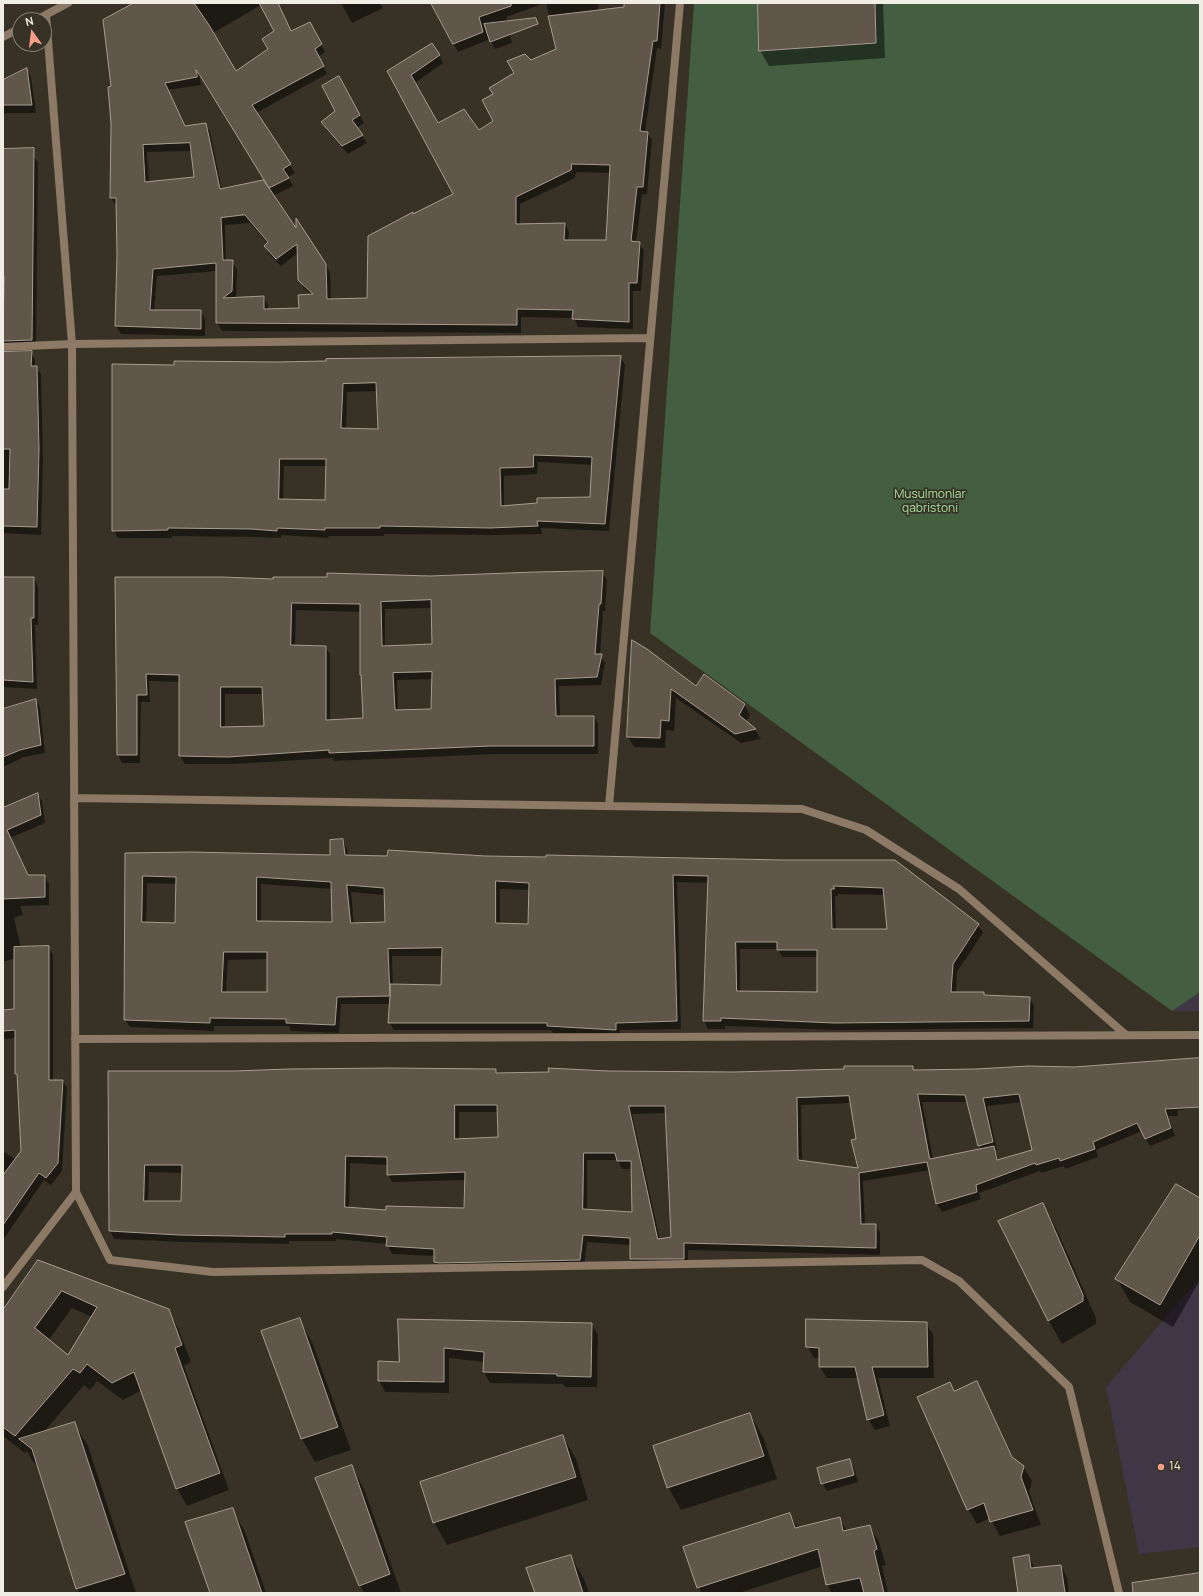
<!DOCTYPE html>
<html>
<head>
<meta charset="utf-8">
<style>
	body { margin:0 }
	#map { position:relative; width:1203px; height:1596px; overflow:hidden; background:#373225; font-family:Manrope,sans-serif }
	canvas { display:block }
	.frame { position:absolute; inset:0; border:4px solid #efede4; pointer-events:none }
	.north { position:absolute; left:12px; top:12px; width:40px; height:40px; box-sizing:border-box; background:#373225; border:1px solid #817d71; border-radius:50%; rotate:346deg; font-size:11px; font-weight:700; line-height:16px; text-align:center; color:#efede4 }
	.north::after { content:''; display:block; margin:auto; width:14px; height:18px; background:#f49e8a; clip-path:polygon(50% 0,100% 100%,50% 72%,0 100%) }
</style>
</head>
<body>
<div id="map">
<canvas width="1203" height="1596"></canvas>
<div class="frame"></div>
<div class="north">N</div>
</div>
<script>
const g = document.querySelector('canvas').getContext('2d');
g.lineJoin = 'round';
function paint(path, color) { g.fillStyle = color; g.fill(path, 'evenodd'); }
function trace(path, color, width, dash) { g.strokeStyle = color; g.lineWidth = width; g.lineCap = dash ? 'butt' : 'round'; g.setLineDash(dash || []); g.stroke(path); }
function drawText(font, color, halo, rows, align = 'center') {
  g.font = font + ' Manrope,sans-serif'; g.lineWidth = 3.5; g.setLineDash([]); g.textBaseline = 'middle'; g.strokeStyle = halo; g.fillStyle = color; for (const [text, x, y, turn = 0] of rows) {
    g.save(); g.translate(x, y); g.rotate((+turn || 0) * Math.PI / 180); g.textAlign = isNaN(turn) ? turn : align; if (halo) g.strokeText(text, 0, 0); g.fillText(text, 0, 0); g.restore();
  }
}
const education = new Path2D(`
	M 1200,992 L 1200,1011 L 1172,1011 Z
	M 1200,1277 L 1200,1547 L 1139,1554 L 1106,1387 Z`);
const green = new Path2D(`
	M 694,3 L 1200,3 L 1200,992 L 1172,1011 L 650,633 Z`);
const shadow = new Path2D(`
	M 136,3 L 277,3 L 291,32 L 309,23 L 325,52 L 318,57 L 327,74 L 256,113 L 295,173 L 288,177 L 293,186 L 273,196 L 297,231 L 326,264 L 330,273 L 331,300 L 368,299 L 413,215 L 455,194 L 388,71 L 439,55 L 443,63 L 415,83 L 438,124 L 479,131 L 495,121 L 494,94 L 515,74 L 531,62 L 557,49 L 546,3 L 598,3 L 603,86 L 622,86 L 625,3 L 665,3 L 661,49 L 657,48 L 645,132 L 647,132 L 652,140 L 647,194 L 642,195 L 636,242 L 639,243 L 644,250 L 641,291 L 633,291 L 633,329 L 578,327 L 574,318 L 521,317 L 521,333 L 222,331 L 217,323 L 217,271 L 157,276 L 154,311 L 200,311 L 205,319 L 205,336 L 121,334 L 116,326 L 118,256 L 117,206 L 116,206 L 111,198 L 112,87 ZM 261,5 L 276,32 L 269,50 L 235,72 L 213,33 ZM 199,75 L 207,84 L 270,190 L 269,191 L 222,190 L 210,132 L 206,124 L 185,127 L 168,90 L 201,85 ZM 192,151 L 195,178 L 149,183 L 147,152 ZM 576,172 L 611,173 L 607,241 L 568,241 L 569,232 L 565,224 L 520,225 L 520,204 L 575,178 ZM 250,223 L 268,244 L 265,246 L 269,254 L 281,266 L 298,253 L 299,279 L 304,288 L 312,295 L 300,309 L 268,310 L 268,305 L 264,297 L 236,298 L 237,269 L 232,261 L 226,261 L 225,225 Z
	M 341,3 L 380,3 L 383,8 L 352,23 Z
	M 432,3 L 545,3 L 506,17 L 512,43 L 495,49 L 490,39 L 458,52 Z
	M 759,3 L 883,3 L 885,58 L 769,66 L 760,50 Z
	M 27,70 L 31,77 L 36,113 L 6,113 L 3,115 L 3,82 Z
	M 343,85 L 364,123 L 356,128 L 367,143 L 348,154 L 327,130 L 322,122 L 336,112 Z
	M 33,155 L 38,162 L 36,348 L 4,350 L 3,352 L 3,313 L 4,312 L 5,282 L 3,283 L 3,174 Z
	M 31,352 L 35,360 L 35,367 L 41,374 L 43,458 L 41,535 L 3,533 L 3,353 Z
	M 620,357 L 625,365 L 609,531 L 541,528 L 542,534 L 495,535 L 384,534 L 384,536 L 328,536 L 329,538 L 281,535 L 281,538 L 256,537 L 172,536 L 172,538 L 118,538 L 113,530 L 175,366 L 277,363 ZM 378,391 L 379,430 L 346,429 L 347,392 ZM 538,462 L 593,465 L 591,498 L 504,507 L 504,476 L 537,474 ZM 284,466 L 326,466 L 326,501 L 283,500 Z
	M 602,572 L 607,580 L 605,611 L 603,611 L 600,655 L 605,663 L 601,685 L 559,686 L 560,717 L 594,717 L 598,724 L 598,754 L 495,754 L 334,761 L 333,758 L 233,764 L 185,764 L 180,756 L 180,682 L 149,681 L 150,702 L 141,702 L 140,763 L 122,763 L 118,755 L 116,578 L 274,580 ZM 432,608 L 433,645 L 385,647 L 385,609 ZM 296,610 L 361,612 L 364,719 L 330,721 L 330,654 L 325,647 L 295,646 ZM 433,679 L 431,710 L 398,711 L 397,680 ZM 225,694 L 263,694 L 265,727 L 225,728 Z
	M 3,578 L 34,578 L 38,586 L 38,625 L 35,625 L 37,689 L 3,687 Z
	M 633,642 L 696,687 L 704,675 L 745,705 L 750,715 L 746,722 L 755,730 L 761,739 L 741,743 L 676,698 L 674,731 L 666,730 L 665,748 L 634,747 L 628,737 Z
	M 36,700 L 40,707 L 45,753 L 24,757 L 3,767 L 3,724 Z
	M 37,794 L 42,801 L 45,823 L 10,838 L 28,876 L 45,876 L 49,884 L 49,905 L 20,906 L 23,915 L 14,918 L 21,948 L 48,947 L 53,955 L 53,1081 L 63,1081 L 67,1088 L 62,1171 L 51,1185 L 44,1180 L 3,1240 L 3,1151 L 22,1164 L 18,1078 L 16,1074 L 16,1038 L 3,1039 L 3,1011 L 15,1009 L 15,958 L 3,962 L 3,809 Z
	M 342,840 L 347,848 L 348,856 L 781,861 L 895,861 L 978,925 L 983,933 L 957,972 L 956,993 L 983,993 L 985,996 L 1030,998 L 1034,1006 L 1033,1028 L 838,1030 L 725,1026 L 725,1029 L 708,1029 L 704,1021 L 709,883 L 677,882 L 681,1029 L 620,1030 L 620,1038 L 553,1033 L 551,1030 L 394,1030 L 389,1022 L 390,1004 L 341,1004 L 339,1033 L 291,1031 L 289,1026 L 214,1026 L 214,1031 L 130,1027 L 125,1020 L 126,854 L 331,856 ZM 147,883 L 177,884 L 176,924 L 146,923 ZM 261,884 L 332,889 L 333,923 L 261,923 ZM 500,889 L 530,890 L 529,925 L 500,924 ZM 351,892 L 385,895 L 386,923 L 354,924 ZM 838,894 L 885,895 L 888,930 L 836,930 L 835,896 L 838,896 ZM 740,949 L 778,949 L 782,957 L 818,957 L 818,993 L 740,992 ZM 392,956 L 443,956 L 442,986 L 393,986 ZM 268,959 L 268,993 L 226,993 L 228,960 Z
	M 1200,1059 L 1200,1106 L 1177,1111 L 1178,1116 L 1168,1116 L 1175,1136 L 1150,1146 L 1142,1131 L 1096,1150 L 1098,1157 L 1065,1169 L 1064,1166 L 1041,1173 L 1040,1171 L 979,1193 L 981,1199 L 942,1212 L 937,1204 L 930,1170 L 863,1181 L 865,1225 L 875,1225 L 880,1232 L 880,1255 L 688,1250 L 688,1266 L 635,1267 L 631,1259 L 631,1245 L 587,1242 L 584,1268 L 439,1270 L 435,1262 L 435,1256 L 392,1254 L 387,1244 L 336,1239 L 336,1241 L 289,1241 L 289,1244 L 184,1242 L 114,1239 L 110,1231 L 109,1072 L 496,1070 L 498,1074 L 734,1073 L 912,1067 L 914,1071 L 1074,1068 ZM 922,1102 L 968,1102 L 981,1149 L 933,1159 ZM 1022,1102 L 1033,1151 L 999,1161 L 995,1150 L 997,1150 L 987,1106 ZM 851,1103 L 857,1140 L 859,1169 L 802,1162 L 801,1105 ZM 459,1112 L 498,1112 L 499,1138 L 459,1139 ZM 666,1113 L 672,1238 L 660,1240 L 632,1114 ZM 587,1160 L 618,1160 L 622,1169 L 633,1169 L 633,1213 L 587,1210 ZM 350,1163 L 388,1165 L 388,1174 L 392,1182 L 466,1180 L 465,1209 L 387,1211 L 349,1209 ZM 149,1172 L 182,1173 L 182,1202 L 148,1202 Z
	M 1200,1199 L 1200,1280 L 1173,1327 L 1130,1302 L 1117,1279 Z
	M 1043,1205 L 1056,1228 L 1096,1318 L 1096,1324 L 1062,1344 L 1049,1321 L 999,1221 Z
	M 38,1261 L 168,1310 L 178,1328 L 191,1362 L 184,1366 L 229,1490 L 187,1506 L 177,1488 L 142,1390 L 123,1400 L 97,1381 L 90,1390 L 84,1385 L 43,1433 L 74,1423 L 88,1446 L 136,1593 L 79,1593 L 38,1466 L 33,1462 L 27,1451 L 25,1453 L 3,1436 L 3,1312 ZM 72,1308 L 92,1317 L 68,1357 L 48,1341 Z
	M 299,1319 L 312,1342 L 351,1450 L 315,1462 L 302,1439 Z
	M 399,1320 L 592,1324 L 598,1335 L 597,1387 L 565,1387 L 563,1384 L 490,1383 L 484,1372 L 484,1362 L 449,1358 L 449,1393 L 385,1392 L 379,1381 L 400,1364 Z
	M 926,1323 L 933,1334 L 934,1378 L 878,1378 L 890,1426 L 875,1430 L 868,1419 L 859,1378 L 827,1378 L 820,1367 L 820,1358 L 814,1358 L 807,1346 Z
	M 950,1383 L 955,1391 L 977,1383 L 985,1398 L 1014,1460 L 1023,1466 L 1032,1481 L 1029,1492 L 1041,1525 L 1000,1536 L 990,1518 L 977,1524 L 968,1509 Z
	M 750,1414 L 763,1437 L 777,1479 L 681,1510 L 668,1487 Z
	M 563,1436 L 576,1459 L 588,1500 L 447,1545 L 434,1522 Z
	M 850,1460 L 854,1468 L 858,1482 L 827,1491 L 822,1483 Z
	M 351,1466 L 364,1489 L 401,1593 L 364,1593 L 316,1479 Z
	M 232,1509 L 245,1532 L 266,1593 L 211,1593 Z
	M 790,1515 L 798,1528 L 839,1518 L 847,1531 L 869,1526 L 879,1542 L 886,1565 L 882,1566 L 888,1593 L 832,1593 L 827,1584 L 823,1566 L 739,1593 L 702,1593 L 698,1587 Z
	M 571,1556 L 584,1579 L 589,1593 L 536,1593 Z
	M 1029,1556 L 1035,1569 L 1061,1566 L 1067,1577 L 1069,1593 L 1019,1593 Z`);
const building = new Path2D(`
	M 134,3 L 194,3 L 209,25 L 236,71 L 268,49 L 262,39 L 274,31 L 259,3 L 278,3 L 291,31 L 310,22 L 322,44 L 315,49 L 324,66 L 252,105 L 291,164 L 283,169 L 289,178 L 269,188 L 296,228 L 296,218 L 326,264 L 327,299 L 367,298 L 368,236 L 413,212 L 413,214 L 453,194 L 387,71 L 432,43 L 440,55 L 411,75 L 438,123 L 464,109 L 479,130 L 493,121 L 482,100 L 493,94 L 489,88 L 514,73 L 507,61 L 525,54 L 531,60 L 556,49 L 548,16 L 624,7 L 624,3 L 660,3 L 657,41 L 653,41 L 640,131 L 648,132 L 643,187 L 637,187 L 631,241 L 640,242 L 637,283 L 629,283 L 629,322 L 572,319 L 573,310 L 517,309 L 517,325 L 216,323 L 216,263 L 153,269 L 150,310 L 201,310 L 201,329 L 115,326 L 117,256 L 116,198 L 110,198 L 111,124 L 108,87 L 111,86 L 103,20 ZM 196,70 L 201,77 L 269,188 L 263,180 L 220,189 L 206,123 L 185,126 L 165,83 L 197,77 ZM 190,143 L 194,177 L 145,182 L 143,145 ZM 572,164 L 610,165 L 606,240 L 564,240 L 565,223 L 516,224 L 516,197 L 571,170 ZM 245,215 L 268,242 L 264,246 L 276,259 L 297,244 L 298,280 L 313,294 L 298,295 L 299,308 L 264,309 L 264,296 L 223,298 L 232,291 L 233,260 L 223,260 L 221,218 Z
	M 431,3 L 511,3 L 511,6 L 479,17 L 483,32 L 453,44 Z
	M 758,3 L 875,3 L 876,43 L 759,51 Z
	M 536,18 L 538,24 L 490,42 L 484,24 Z
	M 27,68 L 32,105 L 3,105 L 3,80 Z
	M 339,76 L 360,115 L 352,120 L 363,135 L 342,146 L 321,122 L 335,111 L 322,86 Z
	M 34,148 L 32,340 L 3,341 L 4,276 L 3,276 L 3,149 Z
	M 32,351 L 31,366 L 37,366 L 39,449 L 37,527 L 3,526 L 3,489 L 9,489 L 10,449 L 3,449 L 3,352 Z
	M 621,356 L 605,524 L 537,521 L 538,526 L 490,528 L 380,526 L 380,528 L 325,528 L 325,530 L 277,528 L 277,531 L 251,529 L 168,528 L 168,530 L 112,531 L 112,364 L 174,365 L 174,361 L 277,362 L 326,361 L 326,359 ZM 376,383 L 378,429 L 341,428 L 343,384 ZM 534,455 L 592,457 L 590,497 L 537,498 L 537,503 L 501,506 L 500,468 L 533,467 ZM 280,459 L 326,459 L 325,500 L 279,499 Z
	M 603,571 L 601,604 L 599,604 L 595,654 L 602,654 L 597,677 L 555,679 L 556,716 L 594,716 L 594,746 L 490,746 L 329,753 L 329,750 L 228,757 L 179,756 L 179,675 L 146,674 L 147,695 L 137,695 L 137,755 L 117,755 L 115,577 L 222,577 L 273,579 L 273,577 L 327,577 L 327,573 L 430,576 L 535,572 ZM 431,600 L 432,644 L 382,646 L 381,602 ZM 292,603 L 360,604 L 360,675 L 361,675 L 363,718 L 326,720 L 326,646 L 291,645 ZM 432,672 L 431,709 L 395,710 L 393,673 ZM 221,687 L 262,687 L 264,726 L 221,727 Z
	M 3,577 L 34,577 L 34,618 L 31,618 L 33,682 L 3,680 Z
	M 632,640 L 647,649 L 696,686 L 704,674 L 745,704 L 739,715 L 756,729 L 735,734 L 671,689 L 669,721 L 661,720 L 660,738 L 627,737 Z
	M 36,699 L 41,745 L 20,750 L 3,757 L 3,709 Z
	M 38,793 L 41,815 L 7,830 L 28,875 L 45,875 L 45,897 L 3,899 L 3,808 Z
	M 343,839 L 345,855 L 387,856 L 388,850 L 485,856 L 546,857 L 546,855 L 782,860 L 895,860 L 979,924 L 953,964 L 951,992 L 984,992 L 984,995 L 1030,997 L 1029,1021 L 834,1023 L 721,1018 L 721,1021 L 703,1021 L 708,876 L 673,875 L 677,1021 L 616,1023 L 616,1030 L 547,1026 L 547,1023 L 388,1023 L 390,996 L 337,997 L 335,1025 L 286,1023 L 286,1019 L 210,1018 L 210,1023 L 124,1020 L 125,853 L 191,852 L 330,855 L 330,840 ZM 143,876 L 176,877 L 175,923 L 142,922 ZM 257,877 L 331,882 L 332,922 L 257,921 ZM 496,881 L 529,883 L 528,924 L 496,923 ZM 347,885 L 384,888 L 385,922 L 351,923 ZM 834,886 L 883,888 L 887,929 L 832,929 L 831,889 L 834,889 ZM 736,942 L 777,942 L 777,950 L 817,950 L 817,992 L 737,991 ZM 442,948 L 441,985 L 390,984 L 390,996 L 388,949 ZM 224,952 L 267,952 L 267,992 L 222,992 Z
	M 49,946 L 49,1080 L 63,1080 L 58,1163 L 46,1178 L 39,1173 L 3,1225 L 3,1175 L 21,1151 L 17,1074 L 15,1074 L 15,1030 L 3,1031 L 3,1010 L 14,1009 L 14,947 Z
	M 1200,1058 L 1200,1107 L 1165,1109 L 1171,1128 L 1145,1139 L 1137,1123 L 1093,1142 L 1095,1149 L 1060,1161 L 1059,1158 L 1036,1165 L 1035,1163 L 976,1185 L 977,1192 L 936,1204 L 927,1162 L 859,1173 L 861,1224 L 876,1224 L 876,1248 L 684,1243 L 684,1259 L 630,1259 L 630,1238 L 583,1235 L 580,1260 L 439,1263 L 434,1262 L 434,1249 L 386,1246 L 387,1237 L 332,1232 L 332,1234 L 285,1234 L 285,1237 L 179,1235 L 109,1231 L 108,1071 L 235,1071 L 289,1069 L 390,1068 L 496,1069 L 496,1073 L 549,1072 L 548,1068 L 608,1071 L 734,1072 L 844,1069 L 844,1066 L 913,1066 L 913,1070 L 976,1069 L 1028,1066 L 1074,1067 ZM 918,1094 L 965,1095 L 978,1146 L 993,1142 L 983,1098 L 1019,1094 L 1032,1150 L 997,1160 L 994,1146 L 930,1159 ZM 849,1096 L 856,1139 L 851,1140 L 858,1168 L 798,1160 L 797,1098 ZM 455,1105 L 497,1105 L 498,1137 L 455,1139 ZM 629,1106 L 665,1106 L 671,1237 L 658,1239 ZM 584,1153 L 615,1153 L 617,1161 L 631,1161 L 632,1212 L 583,1209 ZM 346,1156 L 387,1157 L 387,1175 L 465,1172 L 464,1208 L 386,1206 L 386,1210 L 345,1207 ZM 145,1165 L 182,1165 L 181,1201 L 144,1201 Z
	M 1176,1184 L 1200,1198 L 1200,1235 L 1160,1305 L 1115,1279 Z
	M 1043,1203 L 1083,1295 L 1083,1301 L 1048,1321 L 998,1221 Z
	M 38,1260 L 169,1309 L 182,1345 L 175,1348 L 220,1473 L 176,1489 L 134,1372 L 112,1383 L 87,1364 L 80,1373 L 73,1369 L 15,1436 L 3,1427 L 3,1310 ZM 62,1291 L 97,1307 L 68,1355 L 35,1328 Z
	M 300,1318 L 338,1427 L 301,1439 L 261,1331 Z
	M 398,1319 L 592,1323 L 591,1377 L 557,1376 L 557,1374 L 483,1372 L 484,1352 L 444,1348 L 444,1382 L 378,1381 L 378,1361 L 399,1362 Z
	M 806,1319 L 927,1322 L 928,1367 L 872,1367 L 884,1415 L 867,1420 L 855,1367 L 819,1367 L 819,1348 L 806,1347 Z
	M 977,1381 L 1012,1457 L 1024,1466 L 1021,1477 L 1033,1510 L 990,1522 L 984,1503 L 967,1510 L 917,1397 L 950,1382 L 954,1391 Z
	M 750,1413 L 764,1456 L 667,1488 L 653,1446 Z
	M 75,1422 L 125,1574 L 76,1589 L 32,1449 L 19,1439 Z
	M 563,1435 L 576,1477 L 433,1523 L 420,1482 Z
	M 850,1459 L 854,1475 L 821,1484 L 817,1468 Z
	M 352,1465 L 390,1574 L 359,1586 L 315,1478 Z
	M 233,1508 L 262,1593 L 210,1593 L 185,1522 Z
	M 790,1513 L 795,1528 L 840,1517 L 843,1531 L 870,1525 L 877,1549 L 874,1551 L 884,1593 L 864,1593 L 860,1578 L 826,1585 L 818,1549 L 697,1588 L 683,1547 Z
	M 571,1555 L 583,1593 L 535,1593 L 526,1568 Z
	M 1029,1555 L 1031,1568 L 1061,1565 L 1065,1593 L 1018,1593 L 1013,1558 Z
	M 1200,1573 L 1200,1593 L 1133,1593 L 1132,1583 Z`);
const minor = new Path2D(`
	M 3,347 L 72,344 L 649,338
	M 609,806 L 680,3
	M 76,1192 L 110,1260 L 213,1272 L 922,1260 L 959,1281 L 1069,1387 L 1119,1593`);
const tertiary = new Path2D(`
	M 36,20 L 68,3
	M 3,37 L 20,28
	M 74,798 L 802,809 L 866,830 L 959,889 L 1126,1035
	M 75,1039 L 1200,1035
	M 3,1287 L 76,1192 L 72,344 L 46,15`);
const markers = [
	[1161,1467,4,"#f49e8a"]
];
const parkNames = [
	["Musulmonlar",930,495],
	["qabristoni",930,509]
];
const poiNames = [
	["14",1169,1467]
];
paint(education, '#3f3646');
paint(green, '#435e40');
paint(shadow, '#0007');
paint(building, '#60564a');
trace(building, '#a79c8f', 1);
trace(minor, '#8c7966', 8);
trace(tertiary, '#8c7966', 8);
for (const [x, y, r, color] of markers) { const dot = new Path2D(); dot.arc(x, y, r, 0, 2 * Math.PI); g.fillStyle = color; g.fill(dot); trace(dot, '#373225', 1.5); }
drawText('12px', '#a3e09d', '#373225', parkNames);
drawText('12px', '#efede4', '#373225', poiNames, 'left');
</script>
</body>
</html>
